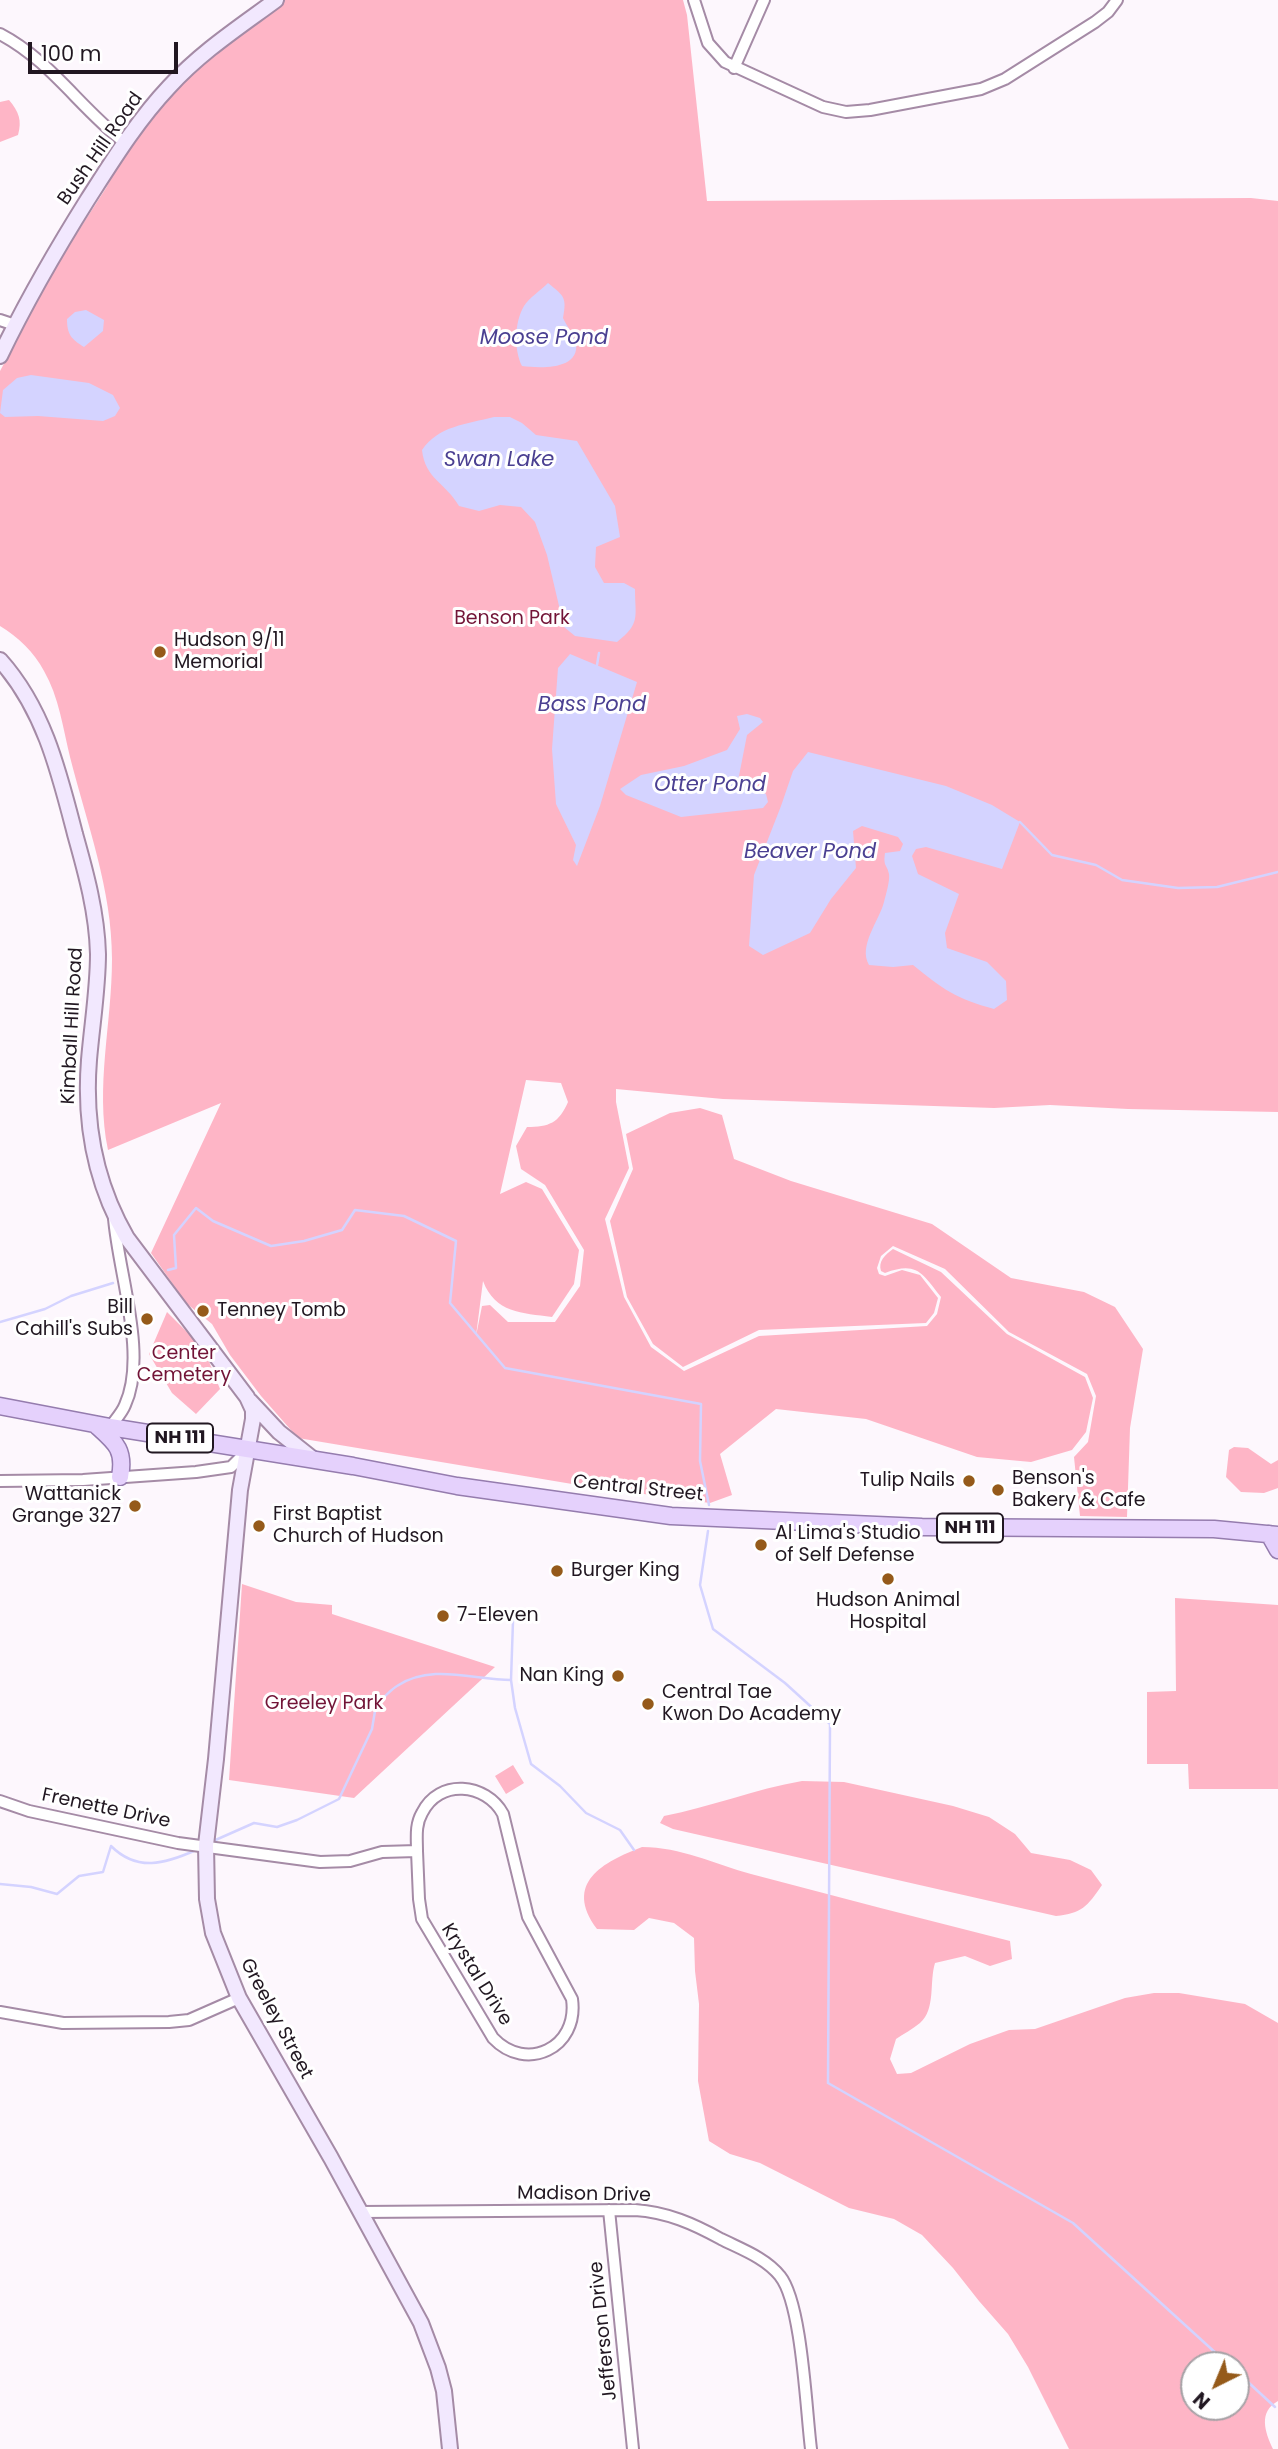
<!DOCTYPE html>
<html>
<head>
<meta charset="utf-8">
<style>
	body { margin:0 }
	#map { position:relative; width:1278px; height:2449px; overflow:hidden; background:#fdf7fd; font-family:Poppins,sans-serif }
	canvas { display:block }
	.north { position:absolute; left:1180px; top:2351px; width:70px; height:70px; box-sizing:border-box; background:#fff; border:2px solid #a6a2a6; border-radius:50%; rotate:223deg; font-size:19px; font-weight:700; line-height:28px; text-align:center; color:#211721 }
	.north::after { content:''; display:block; margin:auto; width:24px; height:32px; background:#955a1a; clip-path:polygon(50% 0,100% 100%,50% 72%,0 100%) }
	.scale { position:absolute; left:28px; top:42px; width:150px; height:32px; box-sizing:border-box; border:4px solid #211721; border-top:0; padding-left:9px; font-size:21px; line-height:24px; white-space:nowrap; color:#211721; -webkit-text-stroke:5px #fff; paint-order:stroke }
</style>
</head>
<body>
<div id="map">
<canvas width="1278" height="2449"></canvas>
<div class="north">N</div>
<div class="scale">100 m</div>
</div>
<script>
const g = document.querySelector('canvas').getContext('2d');
g.lineJoin = 'round';
function paint(path, color) { g.fillStyle = color; g.fill(path, 'evenodd'); }
function trace(path, color, width, dash) { g.strokeStyle = color; g.lineWidth = width; g.lineCap = dash ? 'butt' : 'round'; g.setLineDash(dash || []); g.stroke(path); }
function drawText(font, color, halo, rows, align = 'center') {
  g.font = font + ' Poppins,sans-serif'; g.lineWidth = 6; g.setLineDash([]); g.textBaseline = 'middle'; g.strokeStyle = halo; g.fillStyle = color; for (const [text, x, y, turn = 0] of rows) {
    g.save(); g.translate(x, y); g.rotate((+turn || 0) * Math.PI / 180); g.textAlign = isNaN(turn) ? turn : align; if (halo) g.strokeText(text, 0, 0); g.fillText(text, 0, 0); g.restore();
  }
}
const green = new Path2D(`
	M 279,0 L 683,0 L 687,15 L 707,201 L 1251,198 L 1278,201 L 1278,1112 L 1128,1109 L 1050,1105 L 994,1108 L 723,1099 L 616,1089 L 616,1102 L 629,1168 L 605,1219 L 624,1297 L 651,1347 L 684,1371 L 759,1336 L 927,1326 L 937,1314 L 941,1297 C 922,1273 917,1261 885,1273 L 881,1271 C 878,1261 885,1255 893,1249 L 941,1272 L 1007,1334 L 1085,1377 L 1093,1398 L 1086,1432 L 1072,1450 L 1031,1462 L 977,1457 L 866,1419 L 776,1409 L 720,1454 L 732,1495 L 710,1503 L 578,1485 L 298,1438 L 261,1396 L 230,1355 L 212,1324 L 186,1303 L 151,1253 L 221,1103 L 108,1150 C 95,1086 112,1024 112,959 C 112,889 87,824 70,757 C 63,728 59,697 44,671 C 34,652 18,637 0,626 L 0,371 L 27,321 L 43,275 L 77,233 L 106,188 L 138,130 L 188,72 ZM 526,1080 L 561,1083 L 568,1102 C 559,1123 549,1127 527,1127 L 516,1146 L 521,1169 L 545,1185 L 584,1250 L 580,1286 L 555,1322 L 508,1322 L 490,1305 L 482,1306 L 476,1336 L 483,1281 C 495,1313 522,1313 552,1317 L 574,1284 L 579,1250 L 542,1189 L 526,1182 L 500,1194 Z
	M 9,100 C 19,112 22,120 18,135 L 0,142 L 0,102 Z
	M 700,1108 L 722,1115 L 734,1159 L 791,1181 L 932,1224 L 1011,1278 L 1084,1292 L 1115,1307 L 1143,1349 L 1130,1428 L 1127,1517 L 1080,1516 L 1074,1457 L 1088,1442 L 1096,1396 L 1087,1374 L 1009,1332 L 945,1269 L 893,1246 L 881,1256 L 877,1268 L 879,1274 L 885,1276 L 902,1270 L 920,1275 L 938,1298 L 934,1313 L 926,1323 L 759,1330 L 683,1367 L 653,1344 L 627,1297 L 610,1221 L 633,1169 L 626,1134 L 670,1113 Z
	M 167,1312 L 204,1349 L 220,1389 L 196,1414 L 172,1393 L 149,1354 Z
	M 1234,1447 L 1248,1448 L 1271,1464 L 1278,1460 L 1278,1488 L 1264,1493 L 1241,1492 L 1226,1477 L 1229,1450 Z
	M 242,1584 L 296,1602 L 332,1605 L 332,1614 L 495,1667 L 354,1798 L 229,1780 Z
	M 1175,1598 L 1278,1605 L 1278,1789 L 1189,1789 L 1188,1764 L 1147,1764 L 1147,1692 L 1176,1691 Z
	M 513,1765 L 524,1783 L 506,1794 L 495,1776 Z
	M 802,1781 L 844,1782 L 953,1806 L 989,1817 L 1015,1834 L 1031,1853 L 1070,1860 L 1091,1870 L 1102,1885 C 1087,1907 1082,1913 1056,1916 L 673,1829 L 660,1823 L 664,1816 C 711,1807 755,1789 802,1781 Z
	M 642,1847 C 681,1847 714,1864 751,1874 C 837,1897 924,1919 1010,1941 L 1012,1959 L 990,1966 L 965,1956 L 935,1963 C 929,1982 936,2009 920,2023 C 913,2029 903,2034 896,2039 L 890,2059 L 897,2074 L 911,2073 L 970,2044 L 1009,2030 L 1035,2029 L 1125,1998 L 1154,1993 L 1179,1993 L 1245,2004 L 1278,2023 L 1278,2401 C 1258,2412 1265,2432 1273,2449 L 1069,2449 L 1028,2367 L 1008,2334 L 979,2301 L 953,2268 L 922,2235 L 894,2219 L 849,2208 L 760,2163 L 730,2154 L 709,2141 L 698,2081 L 699,2004 L 695,1971 L 694,1938 L 674,1923 L 649,1918 L 634,1930 L 597,1929 C 563,1883 603,1862 642,1847 ZM 1236,2365 L 1236,2407 L 1194,2407 L 1194,2365 Z`);
const water = new Path2D(`
	M 548,283 C 564,296 567,297 563,318 C 566,325 575,336 576,343 C 580,371 538,368 522,366 C 514,350 514,323 524,306 C 529,298 541,290 548,283 Z
	M 86,310 L 104,320 L 103,331 L 84,347 C 71,339 67,334 67,319 L 75,312 Z
	M 31,375 L 89,383 L 113,395 L 120,408 L 115,416 L 103,421 L 38,416 L 5,417 L 0,413 L 3,390 L 17,378 Z
	M 494,417 L 510,417 L 522,423 L 536,435 L 577,441 L 615,506 L 620,537 L 596,547 L 595,567 L 604,583 L 624,583 L 635,589 C 635,617 641,623 617,642 L 575,636 L 564,627 L 547,555 L 535,522 L 521,507 L 500,505 L 479,511 L 459,506 C 446,483 425,479 422,450 C 438,426 467,424 494,417 Z
	M 570,654 L 637,682 L 600,806 L 577,866 L 573,860 L 576,845 L 556,804 L 552,749 L 558,668 Z
	M 747,714 L 760,718 L 763,722 L 747,735 L 738,781 L 766,794 L 768,802 L 763,808 L 681,817 L 626,795 L 620,789 L 641,775 L 684,766 L 727,750 L 740,729 L 737,716 Z
	M 808,752 L 946,786 L 992,805 L 1020,822 L 1002,869 L 926,847 L 916,849 L 912,856 L 918,874 L 959,894 L 945,933 L 947,948 L 987,962 L 1006,981 L 1007,1000 L 994,1009 C 957,999 942,989 913,965 L 893,967 L 869,965 C 858,946 879,921 884,902 C 886,894 890,881 889,874 C 887,864 883,867 885,853 L 900,851 L 903,844 L 898,837 L 862,826 L 853,831 L 856,868 L 831,899 L 810,933 L 763,955 L 749,946 L 754,875 L 781,806 L 793,771 Z`);
const stream = new Path2D(`
	M 597,665 L 599,653
	M 1020,822 L 1052,855 L 1096,865 L 1122,880 L 1178,888 L 1217,887 L 1278,872
	M 168,1270 L 176,1268 L 174,1235 L 196,1208 L 213,1221 L 271,1246 L 304,1241 L 342,1230 L 355,1210 L 404,1216 L 456,1241 L 450,1303 L 505,1368 L 701,1404 L 700,1461 L 709,1505
	M 0,1322 L 45,1309 L 71,1296 L 113,1283
	M 708,1531 L 700,1585 L 713,1629 L 785,1683 L 830,1724 L 828,2083 L 1073,2223 L 1229,2365
	M 513,1621 L 511,1680 L 515,1708 L 531,1764 L 560,1786 L 586,1813 L 620,1830 L 634,1850
	M 211,1842 L 254,1823 L 277,1827 L 297,1820 L 339,1799 L 372,1729 L 376,1705 C 383,1699 389,1691 397,1686 C 432,1663 473,1680 511,1680
	M 0,1884 L 31,1887 L 57,1894 L 79,1876 L 103,1872 L 111,1846 C 137,1872 165,1864 196,1850
	M 1236,2371 L 1275,2407`);
const street = new Path2D(`
	M 694,0 L 708,43 L 725,62 L 823,107 L 846,112 L 870,110 L 981,89 L 1005,79 L 1095,22 L 1108,12 L 1117,0
	M 0,34 C 50,60 80,108 124,142
	M 734,68 L 764,0
	M 0,320 L 15,325
	M 110,1427 C 115,1420 122,1413 125,1405 C 148,1355 118,1272 114,1218
	M 0,1481 L 83,1480 L 196,1472 L 231,1467 L 247,1451
	M 0,1801 L 29,1811 L 178,1843 L 320,1862 L 350,1861 L 382,1852 L 417,1851 C 417,1838 415,1825 422,1813 C 439,1778 486,1783 503,1814 L 528,1917 L 572,1999 C 579,2048 526,2073 493,2038 L 422,1919 L 419,1899 L 417,1851
	M 0,2012 L 63,2023 L 169,2022 L 189,2020 L 239,1998
	M 609,2210 L 633,2449
	M 361,2212 L 635,2210 C 667,2212 694,2224 721,2239 C 741,2249 766,2258 780,2276 C 802,2303 806,2410 811,2449`);
const secondary = new Path2D(`
	M 0,356 C 26,302 56,250 88,199 C 113,160 137,121 169,87 C 201,52 238,28 276,0
	M 0,660 C 44,709 59,772 75,834 C 86,873 97,913 98,954 C 98,989 92,1024 89,1060 C 84,1123 95,1183 127,1238 L 247,1397 L 253,1410 L 253,1419 L 240,1490 L 216,1759 L 206,1845 L 207,1899 L 213,1933 L 239,1998 L 331,2158 L 421,2323 L 438,2368 L 444,2391 L 450,2449
	M 250,1401 L 279,1432 L 313,1459`);
const primary = new Path2D(`
	M 0,1406 L 110,1427 L 353,1466 L 457,1486 L 671,1516 L 922,1527 L 1214,1529 L 1278,1535
	M 97,1426 C 116,1443 125,1450 120,1477
	M 1269,1534 L 1278,1550`);
const markers = [
	[160,652,7,"#955a1a"],
	[203,1311,7,"#955a1a"],
	[147,1319,7,"#955a1a"],
	[969,1481,7,"#955a1a"],
	[998,1490,7,"#955a1a"],
	[135,1506,7,"#955a1a"],
	[259,1526,7,"#955a1a"],
	[761,1545,7,"#955a1a"],
	[557,1571,7,"#955a1a"],
	[888,1579,7,"#955a1a"],
	[443,1616,7,"#955a1a"],
	[618,1676,7,"#955a1a"],
	[648,1704,7,"#955a1a"]
];
const shields = [
	[180,1438,66],
	[970,1528,66]
];
const shieldNames = [
	["NH 111",180,1438],
	["NH 111",970,1528]
];
const streetNames = [
	["Bush Hill Road",101,149,-55],
	["Kimball Hill Road",73,1026,-87],
	["Central Street",638,1489,6],
	["Frenette Drive",106,1809,12],
	["Krystal Drive",476,1975,58],
	["Greeley Street",276,2019,62],
	["Madison Drive",584,2195,1],
	["Jefferson Drive",604,2331,-96]
];
const parkNames = [
	["Benson Park",512,619],
	["Center",184,1354],
	["Cemetery",184,1376],
	["Greeley Park",324,1704]
];
const poiNames = [
	["Hudson 9/11",174,641],
	["Memorial",174,663],
	["Bill",133,1308,"right"],
	["Cahill's Subs",133,1330,"right"],
	["Tenney Tomb",217,1311],
	["Benson's",1012,1479],
	["Bakery & Cafe",1012,1501],
	["Tulip Nails",955,1481,"right"],
	["Wattanick",121,1495,"right"],
	["Grange 327",121,1517,"right"],
	["First Baptist",273,1515],
	["Church of Hudson",273,1537],
	["Al Lima's Studio",775,1534],
	["of Self Defense",775,1556],
	["Burger King",571,1571],
	["Hudson Animal",888,1601,"center"],
	["Hospital",888,1623,"center"],
	["7-Eleven",457,1616],
	["Nan King",604,1676,"right"],
	["Central Tae",662,1693],
	["Kwon Do Academy",662,1715]
];
const waterNames = [
	["Moose Pond",544,339],
	["Swan Lake",499,461],
	["Bass Pond",592,706],
	["Otter Pond",710,786],
	["Beaver Pond",810,853]
];
paint(green, '#feb5c6');
paint(water, '#d4d3ff');
trace(stream, '#d4d3ff', 2.5);
trace(street, '#a58ba6', 14);
trace(secondary, '#a58ba6', 18);
trace(primary, '#957cae', 19);
trace(street, '#fff', 10);
trace(secondary, '#f2e8fe', 14);
trace(primary, '#e5d1fc', 16);
for (const [x, y, r, color] of markers) { const dot = new Path2D(); dot.arc(x, y, r, 0, 2 * Math.PI); g.fillStyle = color; g.fill(dot); trace(dot, '#fff', 2.5); }
for (const [x, y, w] of shields) { const box = new Path2D(); box.roundRect(x - w / 2, y - 14.5, w, 29, 5); g.fillStyle = '#fff'; g.fill(box); trace(box, '#211721', 2); }
drawText('bold 18px', '#211721', null, shieldNames);
drawText('19px', '#211721', '#fff', streetNames);
drawText('19px', '#721437', '#fff', parkNames);
drawText('19px', '#211721', '#fff', poiNames, 'left');
drawText('italic 21px', '#4b4092', '#fff', waterNames);
</script>
</body>
</html>
